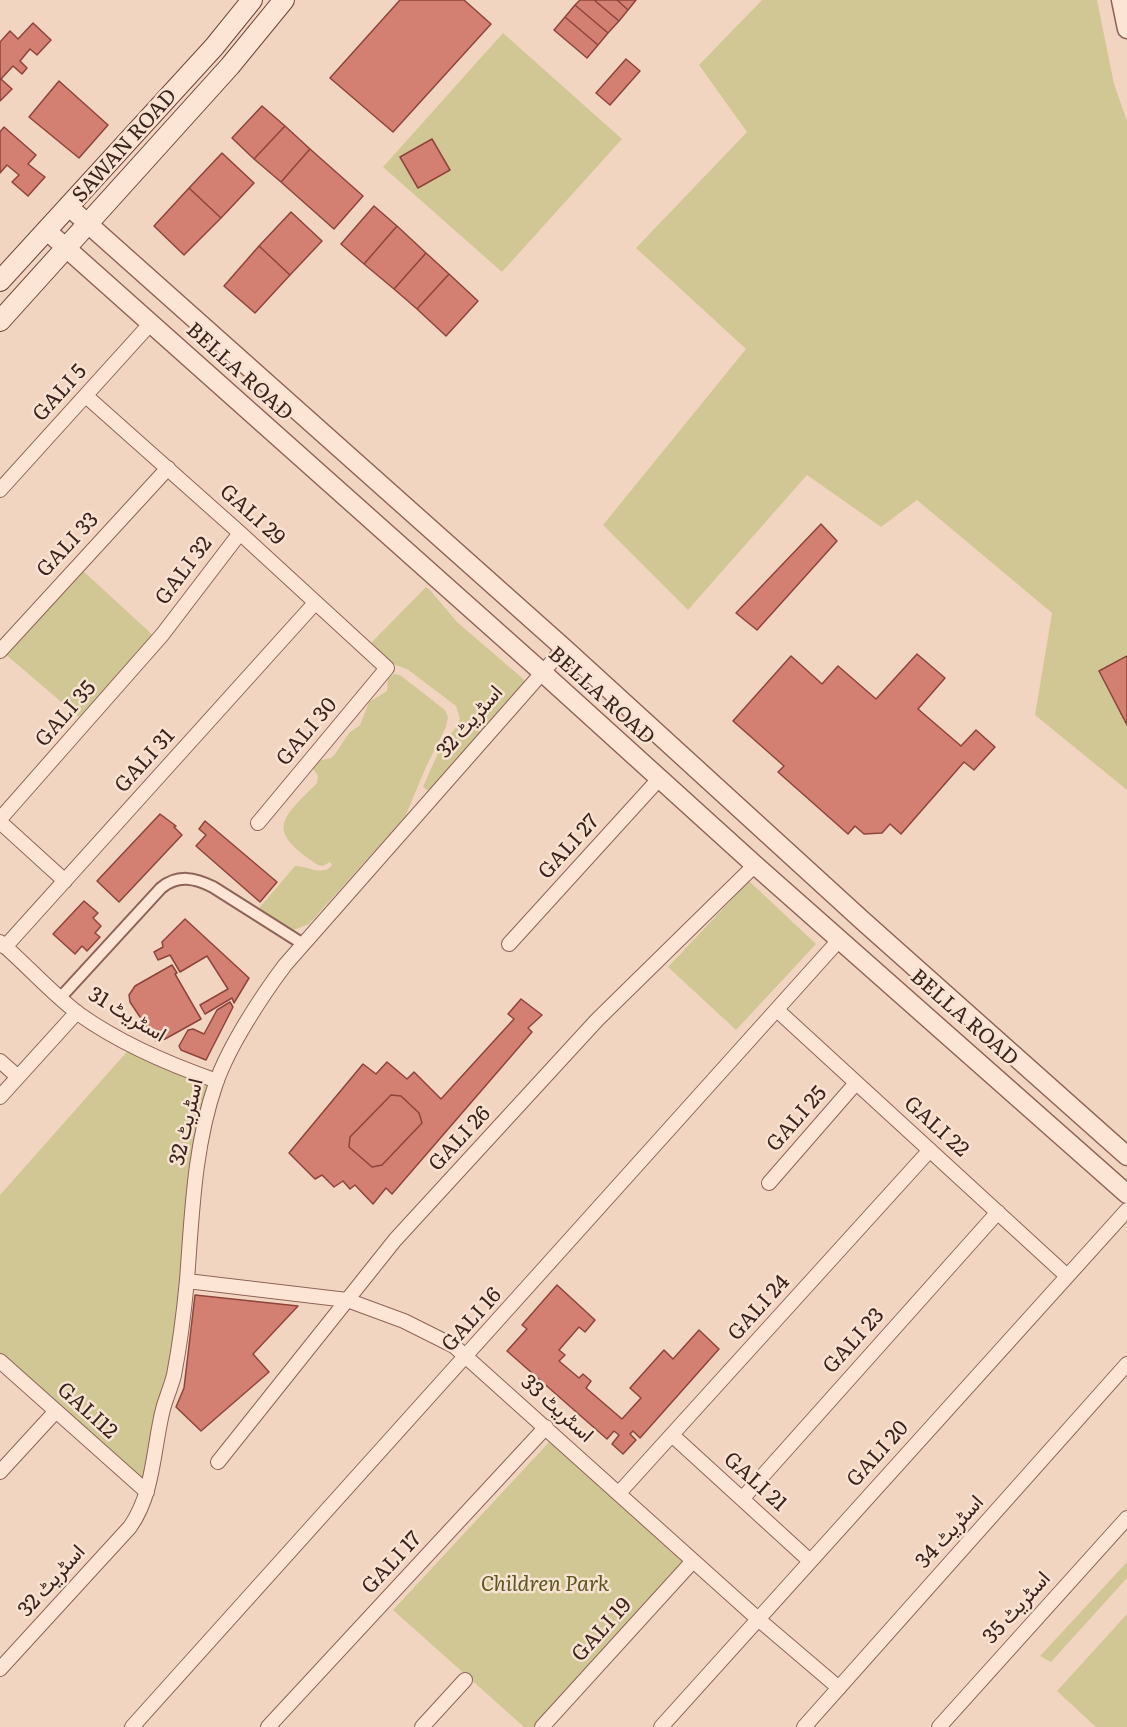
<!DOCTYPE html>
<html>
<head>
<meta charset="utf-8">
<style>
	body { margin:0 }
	canvas { display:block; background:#f2d5c1 }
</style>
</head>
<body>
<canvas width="1127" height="1727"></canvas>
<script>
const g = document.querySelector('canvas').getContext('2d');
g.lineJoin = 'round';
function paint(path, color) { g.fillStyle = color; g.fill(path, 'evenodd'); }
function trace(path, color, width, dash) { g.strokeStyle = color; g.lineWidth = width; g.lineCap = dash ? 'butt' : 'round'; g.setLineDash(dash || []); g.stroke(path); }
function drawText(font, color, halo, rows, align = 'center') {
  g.font = font + ' Literata,Vazirmatn,serif'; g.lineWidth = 5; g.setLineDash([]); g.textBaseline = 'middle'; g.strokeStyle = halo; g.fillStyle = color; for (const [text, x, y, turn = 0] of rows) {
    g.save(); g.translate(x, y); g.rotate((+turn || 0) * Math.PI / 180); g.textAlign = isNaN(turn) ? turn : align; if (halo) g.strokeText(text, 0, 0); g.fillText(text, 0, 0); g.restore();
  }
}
const green = new Path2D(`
	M 762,0 L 1097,0 L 1114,84 L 1127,121 L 1127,790 L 1035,715 L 1052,613 L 917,500 L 881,527 L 807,475 L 688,610 L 603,525 L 746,349 L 636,248 L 747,132 L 699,65 Z
	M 503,33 L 622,139 L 502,272 L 383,167 Z
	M 81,569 L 156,638 L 80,718 L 4,653 Z
	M 426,587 L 430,590 L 457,622 L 528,683 L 430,792 L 423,787 L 441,746 L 457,726 L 460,719 L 456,706 L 407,669 L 389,663 L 369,645 Z
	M 394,674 L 400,675 L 445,710 L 448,717 L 446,727 L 426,767 L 405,817 L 309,924 L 291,931 L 254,914 L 295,866 C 309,866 322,877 332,865 L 330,862 L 323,866 L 318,865 C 265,830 280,820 317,783 L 318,776 L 312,767 L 316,761 L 331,758 L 335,754 L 349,733 L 360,725 L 369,702 L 387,691 L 388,679 Z
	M 749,881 L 816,944 L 736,1030 L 668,967 Z
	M 132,1046 L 217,1081 L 207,1114 L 187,1281 L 147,1492 L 0,1361 L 0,1195 Z
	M 551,1440 L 690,1565 L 542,1727 L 524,1727 L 393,1610 Z
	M 1127,1562 L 1127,1578 L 1051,1662 L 1040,1656 Z
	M 1127,1614 L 1127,1727 L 1096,1727 L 1057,1691 Z`);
const building = new Path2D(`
	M 400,0 L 464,0 L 491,24 L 393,132 L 330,78 Z
	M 580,0 L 594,0 L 619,21 L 608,33 L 575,5 Z
	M 594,0 L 617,0 L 628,10 L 619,21 Z
	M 617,0 L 636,0 L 628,10 Z
	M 575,5 L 608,33 L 598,45 L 565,17 Z
	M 565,17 L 598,45 L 587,58 L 554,30 Z
	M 33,23 L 51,40 L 37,55 L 30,49 L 20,61 L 27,68 L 22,74 L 13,66 L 1,79 L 12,89 L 0,101 L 0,42 L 10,31 L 18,39 Z
	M 626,59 L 640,71 L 610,105 L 596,93 Z
	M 59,81 L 108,125 L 79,158 L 29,117 Z
	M 262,106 L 285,126 L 254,159 L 232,138 Z
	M 285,126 L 310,149 L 281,182 L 254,159 Z
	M 4,127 L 36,155 L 28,164 L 45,177 L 28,196 L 12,182 L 19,175 L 7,165 L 0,173 L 0,132 Z
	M 432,139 L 450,170 L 418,188 L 400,157 Z
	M 310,149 L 363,196 L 334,229 L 281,182 Z
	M 222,153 L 254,183 L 221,218 L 189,188 Z
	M 189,188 L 221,218 L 184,255 L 154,226 Z
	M 374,206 L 397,226 L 364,264 L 341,244 Z
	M 291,212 L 322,241 L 290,275 L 259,246 Z
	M 397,226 L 426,253 L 394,289 L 364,264 Z
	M 259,246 L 290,275 L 255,313 L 224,286 Z
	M 426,253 L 449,274 L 417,309 L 394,289 Z
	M 449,274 L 478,301 L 446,336 L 417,309 Z
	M 821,524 L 837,541 L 757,630 L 736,613 Z
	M 917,654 L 945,678 L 918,709 L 961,746 L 976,730 L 995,747 L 974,770 L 964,762 L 901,834 L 890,824 L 882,833 L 864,834 L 855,826 L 848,834 L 778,772 L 784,766 L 733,721 L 791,656 L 822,684 L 838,666 L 876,699 Z
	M 1127,656 L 1127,725 L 1099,671 Z
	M 160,814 L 176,826 L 174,827 L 182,835 L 119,902 L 97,881 Z
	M 205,821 L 277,882 L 260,902 L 196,846 L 206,835 L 199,829 Z
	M 84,901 L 98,913 L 93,918 L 101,926 L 95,933 L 100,937 L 87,951 L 82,946 L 75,954 L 53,934 Z
	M 185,919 L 249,978 L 234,1003 L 232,998 L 205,1014 L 200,1005 L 228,989 L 207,956 L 180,972 L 170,955 L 158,960 L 154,952 L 163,947 L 162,942 Z
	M 172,965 L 177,973 L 175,974 L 201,1019 L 165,1039 L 156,1041 L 130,1002 L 129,995 L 135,986 Z
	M 521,999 L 542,1015 L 528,1028 L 532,1032 L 392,1194 L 386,1188 L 373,1204 L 355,1185 L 350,1189 L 343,1181 L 334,1187 L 322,1175 L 315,1179 L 289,1153 L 363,1064 L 376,1074 L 387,1062 L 407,1079 L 414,1072 L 441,1099 L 514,1019 L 508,1014 ZM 391,1095 L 401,1096 L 419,1113 L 422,1123 L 382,1165 L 372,1167 L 349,1147 L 350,1137 Z
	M 230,1002 L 233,1007 L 206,1060 L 181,1050 L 179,1046 L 188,1030 L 193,1029 L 204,1034 L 217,1010 Z
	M 391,1095 L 401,1096 L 419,1113 L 422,1123 L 382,1165 L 372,1167 L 349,1147 L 350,1137 Z
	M 557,1285 L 595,1320 L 585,1332 L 579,1327 L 559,1350 L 565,1355 L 559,1361 L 579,1378 L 583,1374 L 591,1381 L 586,1388 L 622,1419 L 641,1398 L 630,1388 L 664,1350 L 673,1359 L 699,1330 L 719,1349 L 640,1438 L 633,1431 L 630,1434 L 636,1440 L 623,1454 L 612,1444 L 619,1435 L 614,1431 L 607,1439 L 507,1351 L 527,1329 L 522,1325 Z
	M 195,1295 L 298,1306 L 253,1354 L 269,1372 L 201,1431 L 176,1407 L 184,1388 Z`);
const pedestrian = new Path2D(`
	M 61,997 L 161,888 C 178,874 195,878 213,887 L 303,944`);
const minor = new Path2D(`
	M 86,396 L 240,533 L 387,668 L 258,823
	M 0,490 L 151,323
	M 0,651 L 168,468
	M 0,819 L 162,635 L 240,533
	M 0,822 L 65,881
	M 0,942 C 27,965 51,993 79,1014 C 121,1044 168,1064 217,1081
	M 509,944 L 659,779
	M 5,947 L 315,603
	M 777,1010 L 1067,1276
	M 0,1061 L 18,1077
	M 0,1097 L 77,1012
	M 769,1183 L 856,1083
	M 187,1281 L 347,1300 L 404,1321 L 454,1346 L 758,1619 L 839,1688
	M 0,1361 L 147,1492
	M 672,1435 L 810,1561
	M 218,1462 L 395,1240 L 597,1020 L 755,865
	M 0,1472 L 56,1411
	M 619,1493 L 930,1150
	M 742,1499 L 998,1212
	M 0,1669 L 130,1527 C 154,1493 153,1449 163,1409 C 166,1398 171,1387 174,1375 C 180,1344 184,1312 187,1280 C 192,1214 194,1146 216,1083 C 229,1046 261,997 285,965 L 564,648
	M 132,1727 L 840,939
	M 268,1727 L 546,1427
	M 422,1727 L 465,1680
	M 542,1727 L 693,1561
	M 661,1727 L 1127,1210
	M 804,1727 L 1127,1364
	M 939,1727 L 1127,1518`);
const tertiary = new Path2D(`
	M 1121,0 L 1127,29
	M 68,206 L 564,648 L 863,921 L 1127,1156
	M 46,230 L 542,672 L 755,865 L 1127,1194`);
const secondary = new Path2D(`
	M 0,281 L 214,47 L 252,0
	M 0,321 L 230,66 L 284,0`);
const streetNames = [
	["SAWAN ROAD",125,146,-48],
	["BELLA ROAD",239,372,42],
	["GALI 5",60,393,-48],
	["GALI 29",252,515,42],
	["GALI 33",68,545,-47],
	["GALI 32",184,571,-53],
	["BELLA ROAD",601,696,42],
	["GALI 35",66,714,-49],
	["اسٹریٹ 32",470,722,-49],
	["GALI 30",307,732,-50],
	["GALI 31",145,761,-48],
	["GALI 27",569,847,-48],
	["اسٹریٹ 31",127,1015,31],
	["BELLA ROAD",964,1018,41],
	["GALI 25",797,1119,-49],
	["اسٹریٹ 32",187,1122,-77],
	["GALI 22",936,1127,42],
	["GALI 26",460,1139,-47],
	["GALI 24",759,1308,-48],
	["GALI 16",472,1320,-48],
	["GALI 23",854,1341,-48],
	["اسٹریٹ 33",557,1409,42],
	["GALI12",87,1411,42],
	["GALI 20",878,1454,-48],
	["GALI 21",755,1482,42],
	["اسٹریٹ 34",950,1532,-48],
	["GALI 17",392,1563,-47],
	["اسٹریٹ 32",52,1581,-48],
	["اسٹریٹ 35",1017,1608,-48],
	["GALI 19",602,1630,-48]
];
const parkNames = [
	["Children Park",545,1585]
];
paint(green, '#d1c794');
paint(building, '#d38073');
trace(building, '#8e443a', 1.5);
trace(pedestrian, '#8d6457', 14);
trace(minor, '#8d6457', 16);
trace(tertiary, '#8d6457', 21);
trace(secondary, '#6f453a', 22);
trace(pedestrian, '#fce5d5', 10);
trace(minor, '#fce5d5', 14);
trace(tertiary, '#fce5d5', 18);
trace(secondary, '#fce5d5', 20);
drawText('21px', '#3b231c', '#f8e2d1', streetNames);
drawText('italic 21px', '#595821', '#f8e2d1', parkNames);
</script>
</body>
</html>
